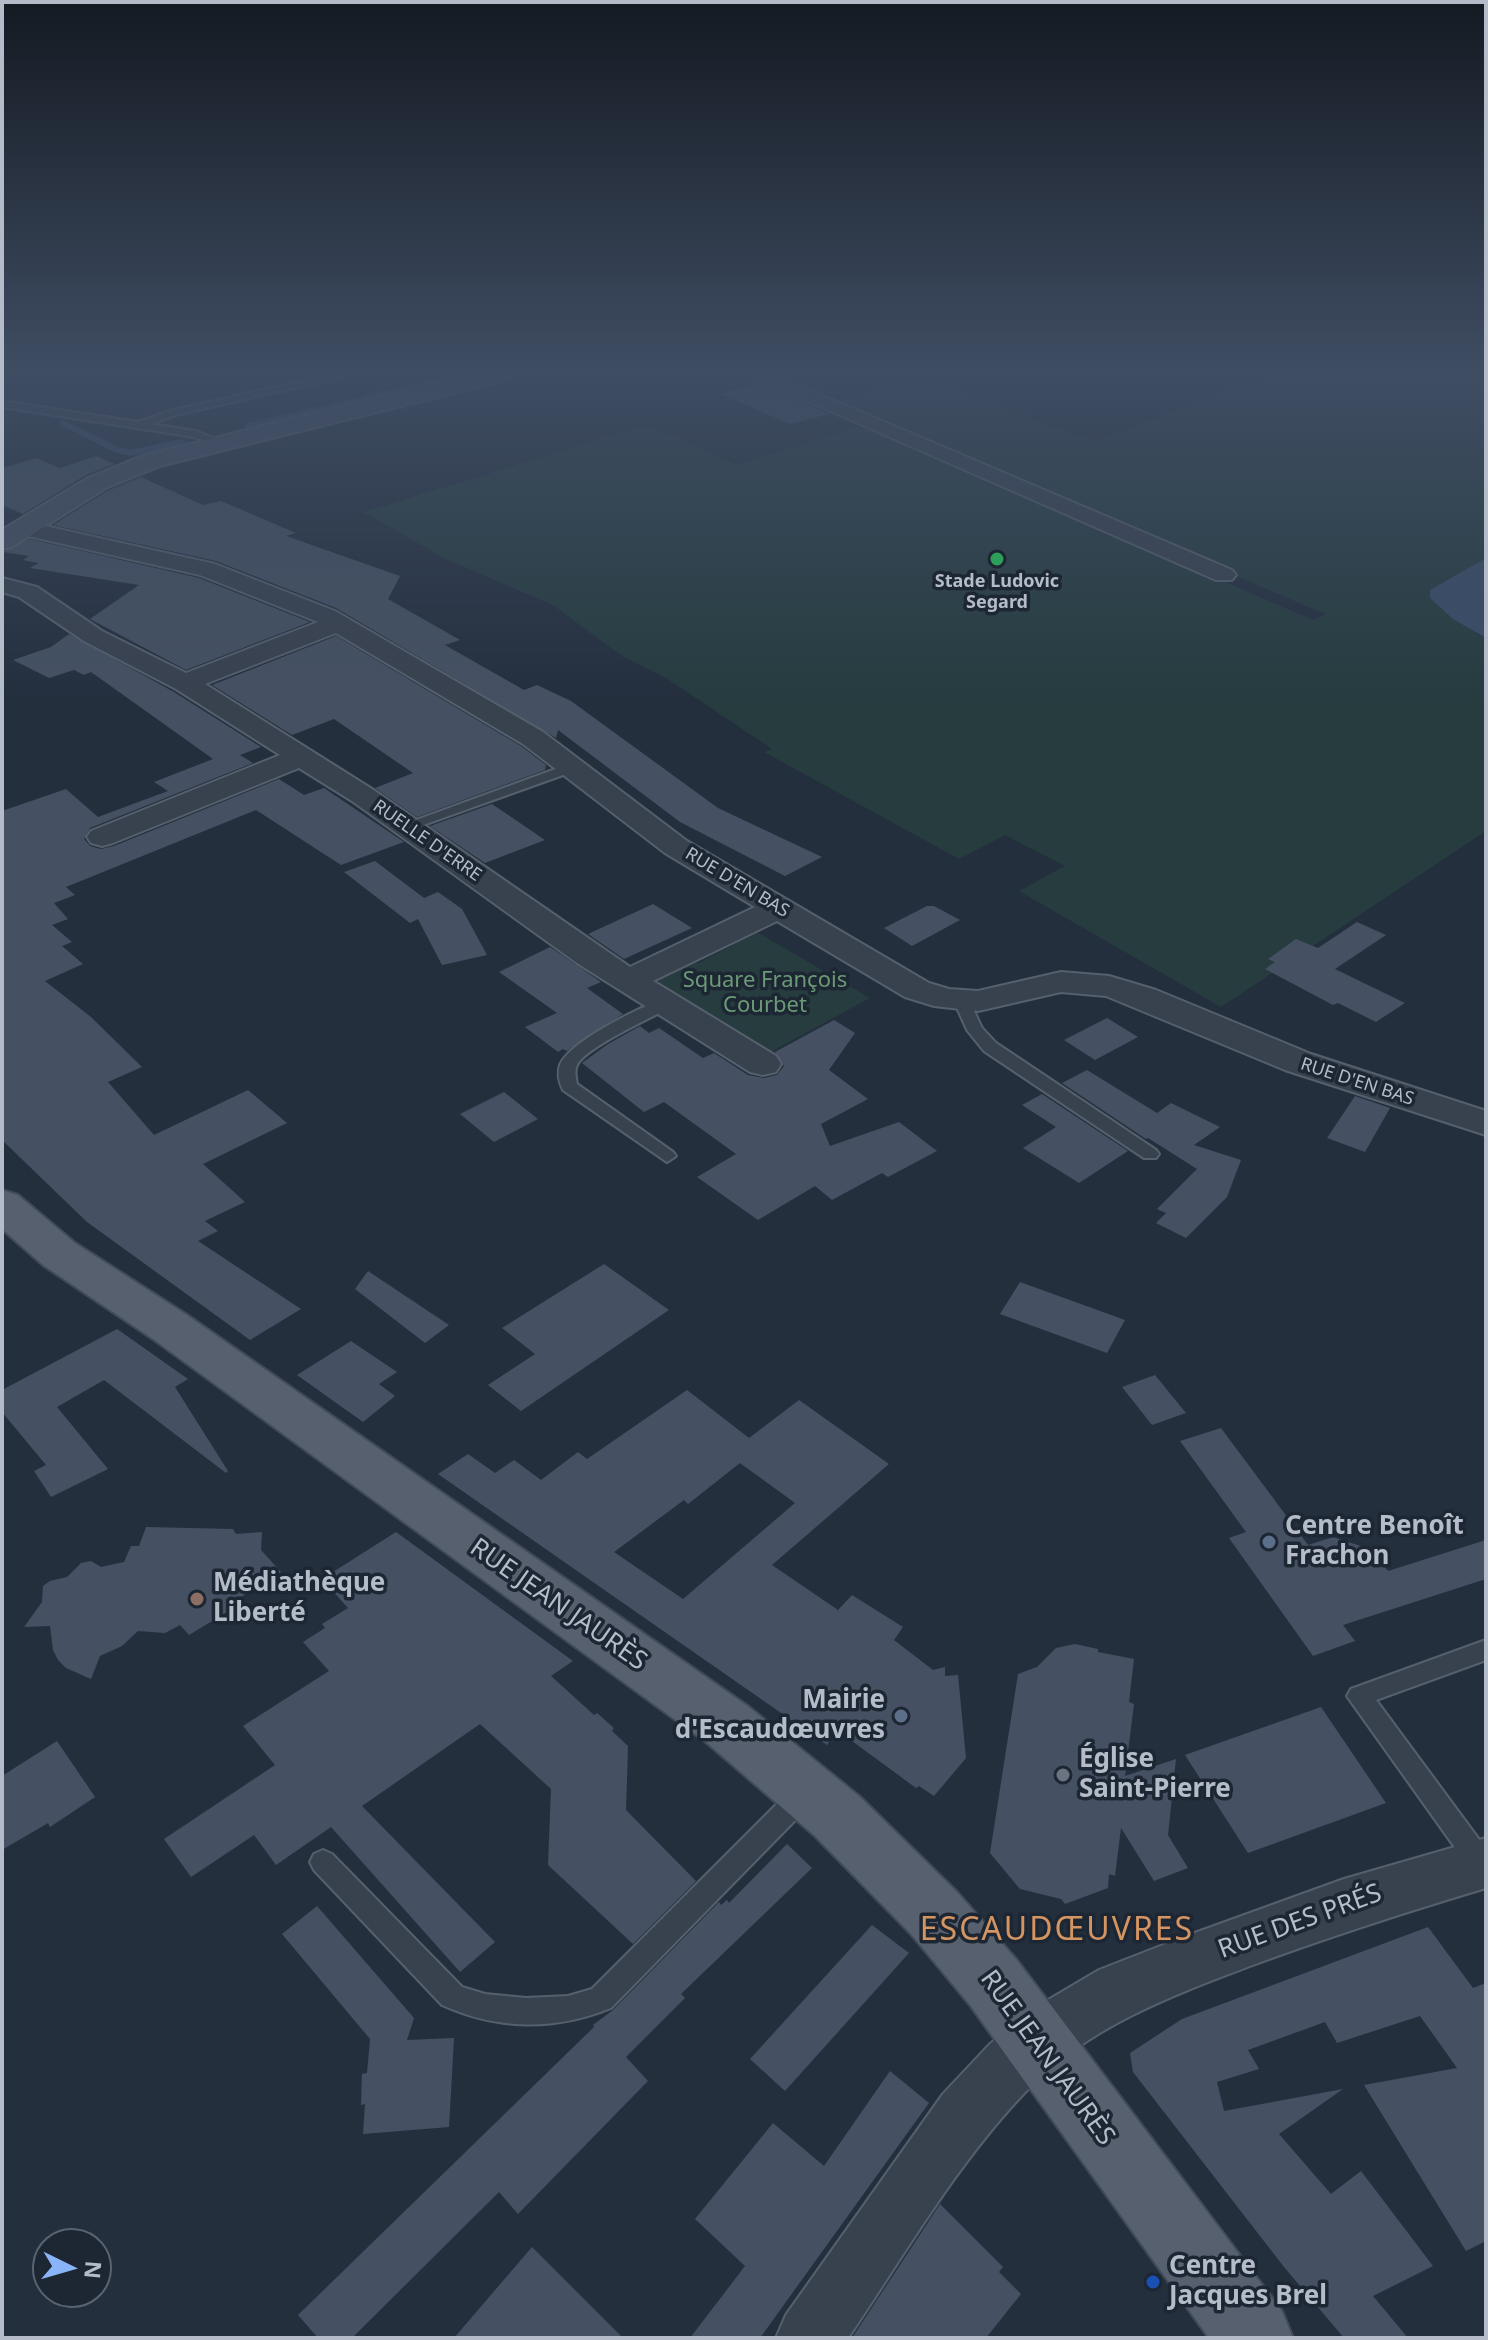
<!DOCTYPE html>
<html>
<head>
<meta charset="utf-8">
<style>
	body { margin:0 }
	#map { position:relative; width:1488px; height:2340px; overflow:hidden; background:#242f3e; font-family:"Noto Sans",sans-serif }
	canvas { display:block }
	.frame { position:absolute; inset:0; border:4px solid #b4bcc9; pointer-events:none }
	.north { position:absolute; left:32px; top:2228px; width:80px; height:80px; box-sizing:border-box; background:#1d2633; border:2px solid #59626f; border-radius:50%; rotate:95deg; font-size:22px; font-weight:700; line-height:32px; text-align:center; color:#b4bcc9 }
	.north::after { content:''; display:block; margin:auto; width:28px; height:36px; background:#8ab4f8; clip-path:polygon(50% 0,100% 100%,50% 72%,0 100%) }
</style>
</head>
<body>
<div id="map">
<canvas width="1488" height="2340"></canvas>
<div class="frame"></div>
<div class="north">N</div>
</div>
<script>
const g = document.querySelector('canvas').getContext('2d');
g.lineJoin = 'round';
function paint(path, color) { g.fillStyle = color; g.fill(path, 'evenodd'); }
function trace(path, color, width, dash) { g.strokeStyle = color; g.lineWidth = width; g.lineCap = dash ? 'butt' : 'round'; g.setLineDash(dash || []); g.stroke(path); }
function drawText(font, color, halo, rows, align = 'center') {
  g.font = font + ' "Noto Sans",sans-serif'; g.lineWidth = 7; g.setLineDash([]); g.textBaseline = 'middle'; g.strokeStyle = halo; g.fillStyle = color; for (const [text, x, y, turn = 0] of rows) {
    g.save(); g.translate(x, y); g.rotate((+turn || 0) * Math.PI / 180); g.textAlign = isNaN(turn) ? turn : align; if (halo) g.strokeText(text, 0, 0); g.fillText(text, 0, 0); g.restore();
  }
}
const green = new Path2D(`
	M 1254,374 L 1486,374 L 1486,558 L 1430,590 L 1477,634 L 1486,638 L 1486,831 L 1221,1007 L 1019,891 L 1065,866 L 1005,835 L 959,859 L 764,752 L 772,749 L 666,678 L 619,654 L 553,605 L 444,558 L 364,512 L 647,425 L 737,465 L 861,426 L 1313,620 L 1325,614 L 832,403 L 924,378 L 1094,442 L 1262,377 Z
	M 757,932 L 870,998 L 769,1053 L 658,987 L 660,975 L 684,962 L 699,963 Z`);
const water = new Path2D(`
	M 1486,558 L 1486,638 L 1453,619 L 1430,598 L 1430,590 Z`);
const stream = new Path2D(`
	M 63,423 L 115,449 L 130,453 L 182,442
	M 248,426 L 470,374`);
const building = new Path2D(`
	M 758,383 L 830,414 L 790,424 L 721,394 Z
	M 96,456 L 114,464 L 86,475 L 23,514 L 2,505 L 2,468 L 36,458 L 60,468 Z
	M 141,477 L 203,505 L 221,501 L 296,533 L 286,536 L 400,576 L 388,599 L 460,640 L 445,645 L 524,690 L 537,685 L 571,701 L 718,808 L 822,857 L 785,876 L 680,822 L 558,730 L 556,738 L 336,608 L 216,561 L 53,525 L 107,491 Z
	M 30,539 L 199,578 L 310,622 L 186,670 L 90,619 L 139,585 L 30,568 L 39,563 L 23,560 L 29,556 L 3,552 Z
	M 69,634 L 174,692 L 261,747 L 240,755 L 253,763 L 90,828 L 84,839 L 90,846 L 101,849 L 114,846 L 279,779 L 304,795 L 324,788 L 404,842 L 341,865 L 256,810 L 66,887 L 75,895 L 54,903 L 68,919 L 52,925 L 72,942 L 62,946 L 83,964 L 45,981 L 91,1017 L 142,1067 L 108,1082 L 154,1135 L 248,1090 L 287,1123 L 203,1164 L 245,1202 L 205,1221 L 218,1231 L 198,1241 L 301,1309 L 250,1340 L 87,1222 L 2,1140 L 2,811 L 66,789 L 98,817 L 168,791 L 154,782 L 213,759 L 91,672 L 84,675 L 74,670 L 49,678 L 13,660 L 51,647 Z
	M 336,636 L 521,746 L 546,765 L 545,770 L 417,817 L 375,788 L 413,773 L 334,719 L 292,735 L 212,685 Z
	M 492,804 L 545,840 L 485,863 L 430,826 Z
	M 375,861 L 424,898 L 438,892 L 462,909 L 487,955 L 442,965 L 418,919 L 410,923 L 344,872 Z
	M 653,904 L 692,928 L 624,959 L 588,934 Z
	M 927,906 L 934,906 L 960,920 L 912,946 L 884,928 Z
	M 1357,922 L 1386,935 L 1335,969 L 1405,1003 L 1376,1022 L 1338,1003 L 1333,1005 L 1265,969 L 1275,962 L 1268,959 L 1296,939 L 1318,948 Z
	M 550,947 L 601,982 L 587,988 L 623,1014 L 567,1051 L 563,1049 L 558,1052 L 525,1027 L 557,1013 L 499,972 Z
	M 1107,1018 L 1138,1037 L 1095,1060 L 1064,1040 Z
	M 834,1020 L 855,1033 L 829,1070 L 868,1099 L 821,1124 L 830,1146 L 899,1122 L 937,1151 L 888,1177 L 882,1173 L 832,1200 L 815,1186 L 758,1220 L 697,1177 L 736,1154 L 664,1102 L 644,1112 L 582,1063 L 608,1044 L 640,1026 L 649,1033 L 659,1028 L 703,1058 L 714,1053 L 748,1075 L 764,1078 L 777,1075 L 784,1066 L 775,1052 Z
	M 1087,1070 L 1157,1113 L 1171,1103 L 1220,1127 L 1194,1145 L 1241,1160 L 1227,1197 L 1186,1238 L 1156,1223 L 1166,1213 L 1157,1209 L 1197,1169 L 1148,1138 L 1146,1139 L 1062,1083 Z
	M 504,1092 L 538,1119 L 494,1142 L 460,1114 Z
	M 1042,1094 L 1128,1151 L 1079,1183 L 1023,1148 L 1056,1127 L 1022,1105 Z
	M 1355,1096 L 1390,1108 L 1365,1152 L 1327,1138 Z
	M 604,1264 L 669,1310 L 521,1411 L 488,1385 L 535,1354 L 502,1328 Z
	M 368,1271 L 449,1325 L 425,1343 L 355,1289 Z
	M 1020,1282 L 1125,1320 L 1107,1353 L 1000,1314 Z
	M 117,1329 L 188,1379 L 175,1387 L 228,1471 L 226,1473 L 104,1380 L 57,1407 L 108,1469 L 51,1497 L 34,1471 L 46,1465 L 2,1412 L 2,1390 Z
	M 351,1341 L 397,1372 L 379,1384 L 395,1396 L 363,1422 L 297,1375 Z
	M 1155,1375 L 1186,1413 L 1152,1425 L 1122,1387 Z
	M 687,1390 L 749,1438 L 799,1400 L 889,1464 L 772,1565 L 838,1610 L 852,1595 L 903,1627 L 894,1640 L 933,1670 L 945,1667 L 945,1676 L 958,1675 L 966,1758 L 934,1796 L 919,1786 L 916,1788 L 837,1730 L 827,1745 L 438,1474 L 468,1454 L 495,1473 L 514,1460 L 541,1480 L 578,1452 L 587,1459 ZM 740,1463 L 795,1503 L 683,1599 L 614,1552 L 684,1500 L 688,1504 Z
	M 1221,1428 L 1308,1545 L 1333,1537 L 1370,1549 L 1388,1571 L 1486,1540 L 1486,1579 L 1343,1625 L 1355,1641 L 1313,1656 L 1229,1538 L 1246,1532 L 1180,1441 Z
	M 146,1527 L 233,1529 L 236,1534 L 262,1532 L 261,1550 L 281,1572 L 238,1599 L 242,1603 L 189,1635 L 180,1625 L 165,1633 L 138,1631 L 122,1646 L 100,1656 L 91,1679 L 66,1668 L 58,1660 L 53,1650 L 50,1626 L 24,1627 L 42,1602 L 43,1586 L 50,1581 L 67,1577 L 81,1563 L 91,1561 L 101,1567 L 124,1562 L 131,1546 L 139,1546 Z
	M 396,1532 L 573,1661 L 551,1676 L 594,1715 L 597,1713 L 614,1728 L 612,1731 L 628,1746 L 626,1810 L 696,1881 L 633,1944 L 548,1865 L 551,1789 L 480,1724 L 362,1806 L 495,1942 L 460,1972 L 331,1827 L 276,1865 L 254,1835 L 191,1877 L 164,1839 L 275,1765 L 243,1726 L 329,1671 L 303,1642 L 325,1628 L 322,1624 L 348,1608 L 322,1579 Z
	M 1075,1644 L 1098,1649 L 1098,1652 L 1134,1659 L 1129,1702 L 1134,1704 L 1125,1776 L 1176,1759 L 1168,1835 L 1188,1868 L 1154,1881 L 1121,1828 L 1115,1876 L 1109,1874 L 1108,1888 L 1065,1904 L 1061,1899 L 1020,1889 L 990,1853 L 1018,1674 L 1037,1667 L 1056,1648 Z
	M 1321,1707 L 1386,1803 L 1248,1853 L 1185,1755 Z
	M 57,1741 L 95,1797 L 50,1827 L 48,1823 L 2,1850 L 2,1776 Z
	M 787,1844 L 812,1868 L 681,1994 L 685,1998 L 626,2057 L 648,2081 L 518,2214 L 499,2192 L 352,2338 L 318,2338 L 298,2315 L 594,2027 L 593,2025 L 613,2010 L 719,1902 L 721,1905 L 727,1900 L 729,1903 Z
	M 317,1906 L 414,2018 L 407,2040 L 454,2038 L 449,2127 L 363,2134 L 365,2104 L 361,2105 L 362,2074 L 367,2073 L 370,2039 L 282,1934 Z
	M 872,1925 L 909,1953 L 785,2091 L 750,2059 Z
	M 1428,1927 L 1473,1988 L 1486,1983 L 1486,2241 L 1466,2251 L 1364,2085 L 1457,2068 L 1420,2016 L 1337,2043 L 1325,2022 L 1248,2050 L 1259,2069 L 1217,2082 L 1224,2111 L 1343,2089 L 1279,2134 L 1331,2194 L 1361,2171 L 1433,2266 L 1373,2296 L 1408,2338 L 1344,2338 L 1284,2267 L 1133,2072 L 1130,2053 L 1182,2019 Z
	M 890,2071 L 929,2103 L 760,2338 L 690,2338 L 745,2266 L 695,2219 L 773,2123 L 824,2166 Z
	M 940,2204 L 1003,2267 L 999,2272 L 1021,2294 L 986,2338 L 852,2338 Z
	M 532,2247 L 623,2338 L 454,2338 Z`);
const lane = new Path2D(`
	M 336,374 L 354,374 L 176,415 L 151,424 L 196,431 L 218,440 L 220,442 L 215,445 L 194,437 L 2,407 L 2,401 L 138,422 L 173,410 Z
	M 572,763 L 577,764 L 577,770 L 412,829 L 402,829 L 400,826 Z
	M 962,996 L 968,998 L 982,1028 L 996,1043 L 1156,1150 L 1159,1154 L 1156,1158 L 1144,1158 L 984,1051 L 967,1030 L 954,1001 Z
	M 667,998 L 675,1003 L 673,1006 C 653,1017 586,1047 577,1065 C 574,1071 576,1078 577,1084 L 673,1152 L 676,1156 L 667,1162 L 563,1090 C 559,1082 557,1074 560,1065 C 569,1042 643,1005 667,998 Z
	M 1486,1640 L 1486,1660 L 1376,1700 L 1486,1849 L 1486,1872 L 1480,1874 L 1471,1870 L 1347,1696 L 1351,1689 Z
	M 803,1784 L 812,1787 L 815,1795 L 812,1803 L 611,2008 C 555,2031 497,2030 442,2005 L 314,1870 L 310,1862 L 314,1854 L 323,1850 L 332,1854 L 462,1987 L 485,1994 L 526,1998 L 568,1996 L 592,1989 L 794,1787 Z`);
const street = new Path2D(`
	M 746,374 L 772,374 L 1232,570 L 1236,575 L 1232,580 L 1216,580 Z
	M 23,521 L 215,564 L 335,611 L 543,732 L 687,841 L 929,983 L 949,989 L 978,991 L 1061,972 L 1109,976 L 1156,990 L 1311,1054 L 1486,1111 L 1486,1135 L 1285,1070 L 1106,996 L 1061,992 L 978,1011 L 934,1006 L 905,997 L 777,921 L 653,981 L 776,1056 L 781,1064 L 776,1072 L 763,1075 L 750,1072 L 577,963 L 352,801 L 299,768 L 113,843 L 102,846 L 91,843 L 87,837 L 91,831 L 280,755 L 176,689 L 84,641 L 19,597 L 2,592 L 2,578 L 37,587 L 102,631 L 186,673 L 318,622 L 200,575 L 15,533 L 12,528 L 15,523 ZM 336,633 L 523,744 L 665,853 L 755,907 L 630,967 L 372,789 L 205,684 Z
	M 1486,1838 L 1486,1888 C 1406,1912 1328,1937 1250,1966 C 1171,1996 1090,2026 1029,2088 C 958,2161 905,2254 848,2338 L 776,2338 L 786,2315 L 943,2094 L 990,2044 L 1043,2003 L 1099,1970 L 1181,1938 L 1344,1879 Z`);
const secondary = new Path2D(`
	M 473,374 L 513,374 L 510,379 L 160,466 L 106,488 L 12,547 L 2,549 L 2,530 L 88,478 L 142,456 Z`);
const primary = new Path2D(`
	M 2,1190 L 18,1195 L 75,1243 L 187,1315 L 749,1707 L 859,1796 L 957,1892 L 1016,1959 L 1282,2311 L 1293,2338 L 1209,2338 L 970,2005 L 911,1934 L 815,1836 L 707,1743 L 153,1339 L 43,1265 L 2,1229 Z`);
const markers = [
	[997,559,8,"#2e9e5b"],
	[1269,1542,8,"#5c6f8a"],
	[197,1599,8,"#8d6e63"],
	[901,1716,8,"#5c6f8a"],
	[1063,1775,8,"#6b7280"],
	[1153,2282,8,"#1a4fb4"]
];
const farPoinames = [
	["Stade Ludovic",997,582],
	["Segard",997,603]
];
const farStreetnames = [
	["RUELLE D'ERRE",427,841,35],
	["RUE D'EN BAS",737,883,31],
	["RUE D'EN BAS",1357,1082,18]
];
const parkNames = [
	["Square François",765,981],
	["Courbet",765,1006]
];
const nearPoinames = [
	["Centre Benoît",1285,1527],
	["Frachon",1285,1557],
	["Médiathèque",213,1584],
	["Liberté",213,1614],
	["Mairie",885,1701,"right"],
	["d'Escaudœuvres",885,1731,"right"],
	["Église",1079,1760],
	["Saint-Pierre",1079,1790],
	["Centre",1169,2267],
	["Jacques Brel",1169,2297]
];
const nearStreetnames = [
	["RUE JEAN JAURÈS",558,1605,35],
	["RUE DES PRÉS",1300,1922,-20],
	["RUE JEAN JAURÈS",1047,2058,54]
];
const nearQuarternames = [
	["ESCAUDŒUVRES",1057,1931]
];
paint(green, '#263c3f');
paint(water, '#394c67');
trace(stream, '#394c67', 6);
paint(building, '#455162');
trace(lane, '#565f6c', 4);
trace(street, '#565f6c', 4);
trace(secondary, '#565f6c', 4);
trace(primary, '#414a57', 4);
paint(lane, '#38414e');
paint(street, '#38414e');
paint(secondary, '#465061');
paint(primary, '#56606e');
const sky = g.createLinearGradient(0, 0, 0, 702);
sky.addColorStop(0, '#141a22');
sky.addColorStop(0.53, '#3f4d63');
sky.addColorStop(1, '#3f4d6300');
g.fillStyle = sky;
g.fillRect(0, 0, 1488, 702);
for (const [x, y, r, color] of markers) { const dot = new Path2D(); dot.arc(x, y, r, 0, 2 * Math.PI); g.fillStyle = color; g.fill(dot); trace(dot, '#1d2633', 3); }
drawText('bold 18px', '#b4bcc9', '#1d2633', farPoinames);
drawText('18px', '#b4bcc9', '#1d2633', farStreetnames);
drawText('22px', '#6b9a76', '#1d2633', parkNames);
drawText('bold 26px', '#b4bcc9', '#1d2633', nearPoinames, 'left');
drawText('26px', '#b4bcc9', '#1d2633', nearStreetnames);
g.letterSpacing = '2px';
drawText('32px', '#d59563', '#1d2633', nearQuarternames);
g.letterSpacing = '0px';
</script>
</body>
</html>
